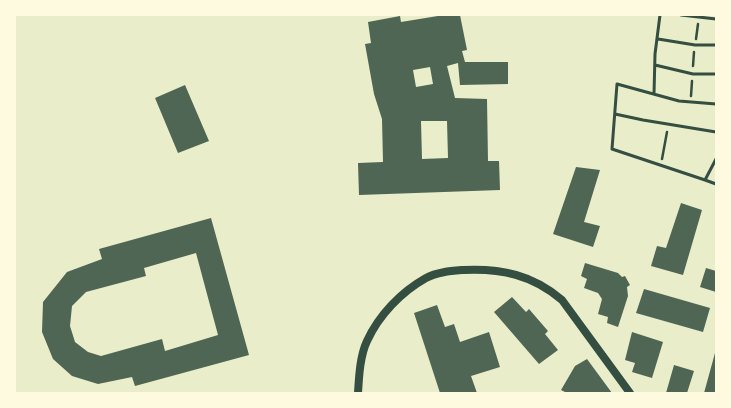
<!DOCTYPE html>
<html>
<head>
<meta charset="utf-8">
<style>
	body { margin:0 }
	#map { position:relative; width:731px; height:408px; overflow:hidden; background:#e9edc9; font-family:Roboto,sans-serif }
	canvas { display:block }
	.frame { position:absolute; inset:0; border:16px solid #fefae0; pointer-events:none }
</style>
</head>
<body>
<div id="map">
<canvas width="731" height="408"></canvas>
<div class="frame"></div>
</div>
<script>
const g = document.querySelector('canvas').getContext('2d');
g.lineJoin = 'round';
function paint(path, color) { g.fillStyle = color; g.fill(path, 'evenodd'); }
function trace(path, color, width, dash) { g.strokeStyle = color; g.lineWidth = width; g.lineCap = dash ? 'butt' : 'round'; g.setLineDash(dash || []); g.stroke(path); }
const building = new Path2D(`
	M 444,15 L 460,15 L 467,50 L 462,51 L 465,62 L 508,62 L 508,84 L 460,85 L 458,63 L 447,66 L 455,98 L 487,99 L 488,161 L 499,161 L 500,190 L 359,195 L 358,163 L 383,162 L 382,119 L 374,94 L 365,44 L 371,43 L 368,22 L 400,16 L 401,22 ZM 430,67 L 433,84 L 416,87 L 413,70 ZM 421,121 L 447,121 L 448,158 L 422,159 Z
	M 185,85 L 209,141 L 178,153 L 155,98 Z
	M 576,167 L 600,170 L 584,222 L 600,226 L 593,247 L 553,234 Z
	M 681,203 L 702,210 L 683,275 L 651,266 L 657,246 L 666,248 Z
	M 211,218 L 249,355 L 135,386 L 132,377 L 98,384 L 72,376 L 53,359 L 42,332 L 43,302 L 67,272 L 102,259 L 99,249 ZM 196,253 L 218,335 L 165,351 L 162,339 L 101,356 L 88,352 L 75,342 L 70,326 L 72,306 L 86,292 L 146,276 L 144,268 Z
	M 585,263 L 618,273 L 622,277 L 625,276 L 630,285 L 627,287 L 628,296 L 618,327 L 607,323 L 608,317 L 598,314 L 602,299 L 598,293 L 584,288 L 587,279 L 581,276 Z
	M 706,268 L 716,271 L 716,292 L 700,287 Z
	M 644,289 L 710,308 L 703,332 L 636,313 Z
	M 512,297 L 526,312 L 529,309 L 548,331 L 545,334 L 558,350 L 539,364 L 494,312 Z
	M 437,305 L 445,327 L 454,324 L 460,342 L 489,332 L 500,367 L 471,376 L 477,393 L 440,393 L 414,313 Z
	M 632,332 L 663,342 L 652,378 L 632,372 L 635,363 L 625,360 Z
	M 715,353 L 716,393 L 704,393 Z
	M 587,359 L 612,393 L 567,393 L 561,390 L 575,366 Z
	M 674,365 L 694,371 L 687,393 L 666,393 Z`);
const path = new Path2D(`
	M 696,39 L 698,24
	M 693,66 L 694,52
	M 691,96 L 692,81
	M 662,159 L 667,132`);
const service = new Path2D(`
	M 681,15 L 716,19
	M 658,39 L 695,45 L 716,45
	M 655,65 L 693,74 L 716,74
	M 654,94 L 655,54 L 660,15
	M 615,114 L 643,120 L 716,132
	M 716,159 L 705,180 L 716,184
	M 705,180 L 612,149 L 617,84 L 679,101 L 716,104`);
const secondary = new Path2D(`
	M 358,393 C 359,376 360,356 367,341 C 379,315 401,292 426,278 C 437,272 451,271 463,270 C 501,268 533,275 562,300 L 630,393`);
paint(building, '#4f6655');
trace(path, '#344e41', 2.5);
trace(service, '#344e41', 3);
trace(secondary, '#344e41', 8);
</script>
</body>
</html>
